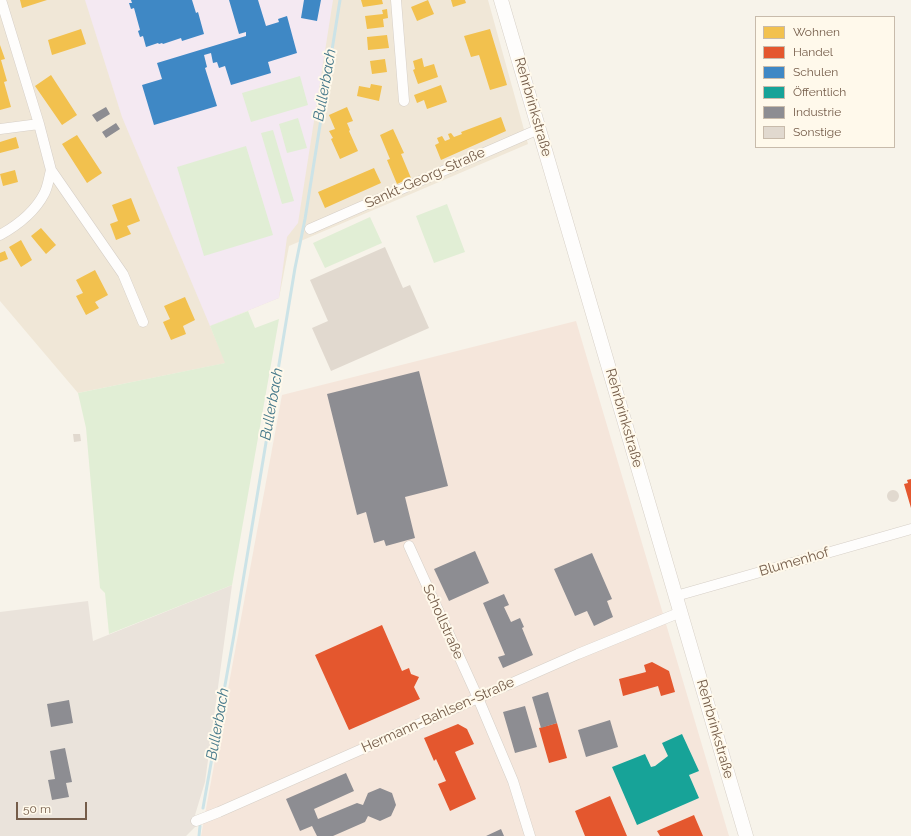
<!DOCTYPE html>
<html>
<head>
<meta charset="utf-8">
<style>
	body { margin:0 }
	#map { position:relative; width:911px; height:836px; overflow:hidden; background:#f7f3ea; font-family:Raleway,sans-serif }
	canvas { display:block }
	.legend { position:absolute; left:755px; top:16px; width:140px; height:132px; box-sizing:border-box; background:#fff9eb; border:1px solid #c8bbab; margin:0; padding:5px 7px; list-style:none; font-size:12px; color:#755d4a }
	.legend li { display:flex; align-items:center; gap:8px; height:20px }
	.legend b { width:20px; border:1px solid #c8bbab }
	.scale { position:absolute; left:16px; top:802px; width:71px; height:18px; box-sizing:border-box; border:2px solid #755d4a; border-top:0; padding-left:5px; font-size:12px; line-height:14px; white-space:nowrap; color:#755d4a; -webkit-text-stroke:3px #fff9eb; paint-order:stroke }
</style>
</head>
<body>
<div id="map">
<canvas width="911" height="836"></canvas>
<ul class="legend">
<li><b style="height:11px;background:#f2c14e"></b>Wohnen</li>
<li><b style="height:11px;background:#e4572e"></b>Handel</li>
<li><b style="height:11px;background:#3f88c5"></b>Schulen</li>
<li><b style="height:11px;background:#17a398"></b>Öffentlich</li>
<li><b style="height:11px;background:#8d8d92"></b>Industrie</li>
<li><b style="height:11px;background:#e1d9cf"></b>Sonstige</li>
</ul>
<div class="scale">50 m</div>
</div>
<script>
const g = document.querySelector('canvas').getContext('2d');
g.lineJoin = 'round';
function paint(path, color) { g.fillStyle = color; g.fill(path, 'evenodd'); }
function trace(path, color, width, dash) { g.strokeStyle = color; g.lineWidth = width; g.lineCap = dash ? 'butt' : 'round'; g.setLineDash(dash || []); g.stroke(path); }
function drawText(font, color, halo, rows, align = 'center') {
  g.font = font + ' Raleway,sans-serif'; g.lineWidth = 4; g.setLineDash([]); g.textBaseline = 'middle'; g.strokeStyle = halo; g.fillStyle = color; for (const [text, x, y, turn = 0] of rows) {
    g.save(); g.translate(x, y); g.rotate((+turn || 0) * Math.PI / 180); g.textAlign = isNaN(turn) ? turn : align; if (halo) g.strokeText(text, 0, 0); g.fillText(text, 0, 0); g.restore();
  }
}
const residential = new Path2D(`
	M 0,0 L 488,0 L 528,144 L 289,246 L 279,298 L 210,326 L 226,363 L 78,393 L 0,301 Z`);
const commercial = new Path2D(`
	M 576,321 L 729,836 L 201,836 L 282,395 Z`);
const industrial = new Path2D(`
	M 232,585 L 205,782 L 195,815 L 197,825 L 186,836 L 0,836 L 0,612 L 88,601 L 93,641 Z`);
const education = new Path2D(`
	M 85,0 L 333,0 L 298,223 L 287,237 L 279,298 L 210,326 L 122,117 Z`);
const green = new Path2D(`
	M 300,76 L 308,105 L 251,122 L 242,93 Z
	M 298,118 L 307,148 L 287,153 L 279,124 Z
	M 273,130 L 294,201 L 282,204 L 261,133 Z
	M 246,146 L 273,235 L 204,256 L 177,167 Z
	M 447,204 L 465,252 L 434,263 L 416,216 Z
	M 370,217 L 382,243 L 325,268 L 313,243 Z
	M 248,311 L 255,328 L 279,319 L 232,585 L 109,634 L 105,593 L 100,588 L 86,428 L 78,393 L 225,363 L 210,326 Z`);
const homes = new Path2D(`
	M 20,0 L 47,0 L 22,8 Z
	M 361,0 L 382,0 L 383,4 L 363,7 Z
	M 428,0 L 434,14 L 417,21 L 411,7 Z
	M 451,0 L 465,0 L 466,3 L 453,7 Z
	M 387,9 L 388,18 L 383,19 L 384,27 L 367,29 L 365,16 L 383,14 L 382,10 Z
	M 81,29 L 86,44 L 52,55 L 48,40 Z
	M 490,29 L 507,85 L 490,90 L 479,55 L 471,57 L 464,36 Z
	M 387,35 L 389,48 L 368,50 L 367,37 Z
	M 0,45 L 5,59 L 1,60 L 7,81 L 4,82 L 11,107 L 0,110 Z
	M 422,58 L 424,67 L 434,64 L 438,77 L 418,84 L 413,70 L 415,69 L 413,61 Z
	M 385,59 L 387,72 L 372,74 L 370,61 Z
	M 51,75 L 77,115 L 62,125 L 35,86 Z
	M 371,84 L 382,86 L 379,101 L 357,96 L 359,86 L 370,88 Z
	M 441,85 L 447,102 L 427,109 L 424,100 L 417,103 L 414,95 Z
	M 347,107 L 353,121 L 347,123 L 350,130 L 349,131 L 358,151 L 340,159 L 331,139 L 333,138 L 329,131 L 335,129 L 329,115 Z
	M 501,117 L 506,131 L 441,160 L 435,145 L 439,143 L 437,138 L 442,136 L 445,141 L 450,139 L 448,134 L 451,133 L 454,137 L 462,134 L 461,132 Z
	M 393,129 L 404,153 L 401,154 L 411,178 L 397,184 L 387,160 L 390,159 L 380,135 Z
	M 77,135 L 102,173 L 87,183 L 62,144 Z
	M 16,137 L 19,148 L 0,153 L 0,142 Z
	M 374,168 L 381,183 L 325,208 L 318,192 Z
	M 15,170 L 18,182 L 3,186 L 0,174 Z
	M 131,198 L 140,221 L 127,226 L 131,234 L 116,240 L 110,224 L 118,221 L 112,205 Z
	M 41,228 L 56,245 L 46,254 L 31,236 Z
	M 21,240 L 32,260 L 21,267 L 9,247 Z
	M 5,251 L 8,259 L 0,262 L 0,253 Z
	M 95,270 L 108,295 L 95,302 L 99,308 L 86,315 L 76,296 L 83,293 L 76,280 Z
	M 185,297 L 195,320 L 183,326 L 186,334 L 171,340 L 163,322 L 170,319 L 164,306 Z`);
const shops = new Path2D(`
	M 911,479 L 911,508 L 904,484 L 908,483 L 907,480 Z
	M 382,625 L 402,671 L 409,668 L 411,674 L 419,677 L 414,687 L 420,699 L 349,730 L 315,655 Z
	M 652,662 L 669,671 L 675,692 L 661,696 L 658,686 L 623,696 L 619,679 L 646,672 L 644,665 Z
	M 557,723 L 567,758 L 549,763 L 539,728 Z
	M 458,724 L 467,729 L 474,744 L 455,752 L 476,799 L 450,811 L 438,784 L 446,781 L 436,759 L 434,761 L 424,738 Z
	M 610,796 L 627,836 L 585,836 L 575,811 Z
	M 694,815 L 703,836 L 660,836 L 657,831 Z`);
const schools = new Path2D(`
	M 131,0 L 192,0 L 196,13 L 198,12 L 204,34 L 182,41 L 181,38 L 163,44 L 162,43 L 159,44 L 158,43 L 146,47 L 143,36 L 140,37 L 138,31 L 140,30 L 134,8 L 131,9 L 129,3 L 132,3 Z
	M 229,0 L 258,0 L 266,26 L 279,22 L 278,19 L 287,16 L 297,53 L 268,62 L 271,73 L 231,85 L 225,66 L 219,68 L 217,62 L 213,63 L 211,53 L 204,55 L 207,67 L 205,68 L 217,106 L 154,125 L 142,85 L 162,79 L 157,63 L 246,36 L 246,32 L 239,34 Z
	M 304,0 L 321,0 L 317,21 L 301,18 Z`);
const public = new Path2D(`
	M 682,734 L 699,771 L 689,775 L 699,798 L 637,825 L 612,767 L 645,754 L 651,767 L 655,766 L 668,756 L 662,743 Z`);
const industry = new Path2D(`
	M 106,107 L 110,114 L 97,122 L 92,115 Z
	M 116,123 L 120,129 L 106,138 L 102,132 Z
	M 419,371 L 448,486 L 405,497 L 415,538 L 386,546 L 384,540 L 374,543 L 366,512 L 357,515 L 327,394 Z
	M 475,551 L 489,583 L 449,601 L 434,569 Z
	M 592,553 L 612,599 L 607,601 L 613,617 L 594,626 L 587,611 L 575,616 L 554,569 Z
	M 504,594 L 509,605 L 504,607 L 511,622 L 520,618 L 524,627 L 522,628 L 533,655 L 503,668 L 498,657 L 505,655 L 483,603 Z
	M 548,692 L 557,723 L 541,728 L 532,697 Z
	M 69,700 L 73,723 L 51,727 L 47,704 Z
	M 525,706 L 537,747 L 515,753 L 503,712 Z
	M 610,720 L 618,747 L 586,757 L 578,730 Z
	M 65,748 L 72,782 L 66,783 L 69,797 L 52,800 L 48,780 L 55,779 L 50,751 Z
	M 346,773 L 354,791 L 314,809 L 318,819 L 357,803 L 363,805 L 368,793 L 380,788 L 392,793 L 396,805 L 391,816 L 380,821 L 368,816 L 365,822 L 333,836 L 317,836 L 312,826 L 300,831 L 286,799 Z
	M 501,829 L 504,836 L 486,836 Z`);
const stream = new Path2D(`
	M 203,808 L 234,635 L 295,268 L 305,219 L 340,0
	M 199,836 L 200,826`);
const building = new Path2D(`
	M 385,247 L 403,288 L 410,285 L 429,328 L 331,371 L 312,328 L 328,321 L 310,280 Z
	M 73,434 L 80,434 L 81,441 L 74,442 Z
	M887 496a6 6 0 1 1 12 0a6 6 0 1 1-12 0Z`);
const minor = new Path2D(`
	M 1,0 L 39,124 L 51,170 L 123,274 L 143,322
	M 396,0 L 404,101
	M 0,129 L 39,124
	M 310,229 L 539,129
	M 0,235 C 18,225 34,213 44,194 C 48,187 49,177 51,170
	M 409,546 L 478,698 L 513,781 L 530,836
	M 676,596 L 911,529
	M 196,821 L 219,812 L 578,654 L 681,612`);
const secondary = new Path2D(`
	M 501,0 L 746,836`);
const streetNames = [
	["Rehrbrinkstraße",533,107,74],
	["Sankt-Georg-Straße",425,178,-24],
	["Rehrbrinkstraße",624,418,74],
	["Blumenhof",794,562,-16],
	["Schollstraße",443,622,66],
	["Hermann-Bahlsen-Straße",438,715,-24],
	["Rehrbrinkstraße",715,729,74]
];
const waterNames = [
	["Bullerbach",325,85,-80],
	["Bullerbach",272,404,-80],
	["Bullerbach",218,724,-80]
];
paint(residential, '#f0e7d7');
paint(commercial, '#f5e6db');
paint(industrial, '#eae3db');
paint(education, '#f4e9f2');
paint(green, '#e1eed5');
paint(homes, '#f2c14e');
paint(shops, '#e4572e');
paint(schools, '#3f88c5');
paint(public, '#17a398');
paint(industry, '#8d8d92');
trace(stream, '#cce3e7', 3);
paint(building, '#e1d9cf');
trace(minor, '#d6cfc7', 11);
trace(secondary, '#d6cfc6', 15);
trace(minor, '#fefdfc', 10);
trace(secondary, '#fefdfc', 14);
drawText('14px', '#755d4a', '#fff9eb', streetNames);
drawText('italic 15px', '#437789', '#fff9eb', waterNames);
</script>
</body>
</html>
